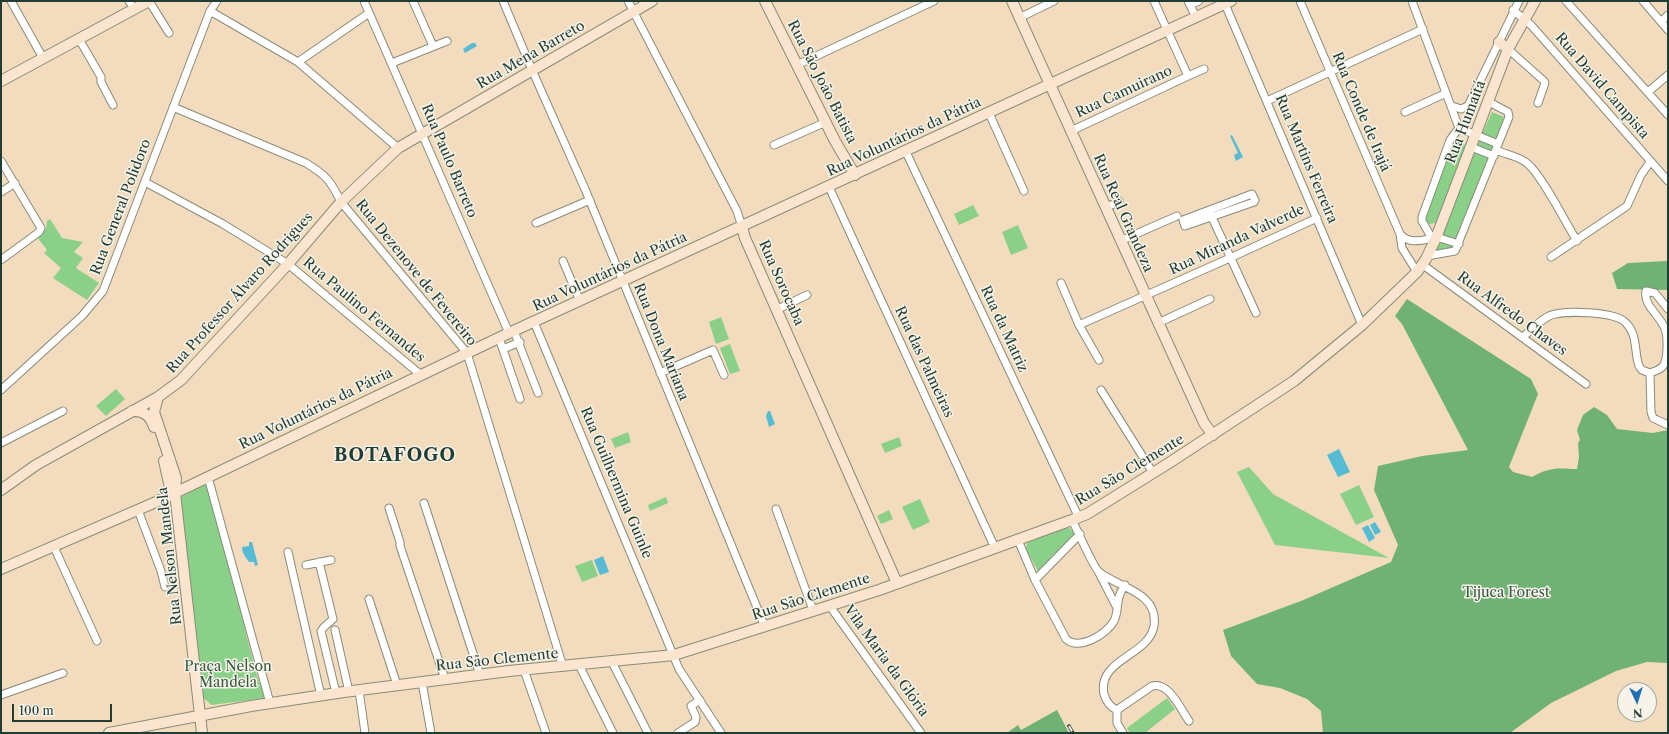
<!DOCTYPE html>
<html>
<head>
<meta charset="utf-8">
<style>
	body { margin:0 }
	#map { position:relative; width:1669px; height:734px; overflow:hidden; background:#f2dcbd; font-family:"Libre Caslon Text",serif }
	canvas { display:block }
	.frame { position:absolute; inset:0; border:2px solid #1f3d34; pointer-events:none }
	.north { position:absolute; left:1617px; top:682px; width:40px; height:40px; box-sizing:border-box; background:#f7f3e8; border:1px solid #a1aaa0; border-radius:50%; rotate:176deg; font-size:11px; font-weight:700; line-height:16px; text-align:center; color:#1f3d34 }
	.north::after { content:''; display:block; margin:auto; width:14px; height:18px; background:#1f6fb2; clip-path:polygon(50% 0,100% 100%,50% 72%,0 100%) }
	.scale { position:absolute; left:12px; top:704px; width:100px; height:18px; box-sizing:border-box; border:2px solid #1f3d34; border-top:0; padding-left:5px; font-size:12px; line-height:14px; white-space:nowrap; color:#1f3d34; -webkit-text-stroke:3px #f7f3e8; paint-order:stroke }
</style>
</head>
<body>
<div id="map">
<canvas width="1669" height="734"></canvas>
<div class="frame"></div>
<div class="north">N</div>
<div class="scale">100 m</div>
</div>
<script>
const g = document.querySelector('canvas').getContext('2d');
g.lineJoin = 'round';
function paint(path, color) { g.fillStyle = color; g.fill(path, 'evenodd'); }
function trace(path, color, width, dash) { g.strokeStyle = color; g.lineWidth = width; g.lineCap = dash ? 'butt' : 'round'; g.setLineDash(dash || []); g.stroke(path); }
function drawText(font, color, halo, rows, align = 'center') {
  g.font = font + ' "Libre Caslon Text",serif'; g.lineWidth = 3; g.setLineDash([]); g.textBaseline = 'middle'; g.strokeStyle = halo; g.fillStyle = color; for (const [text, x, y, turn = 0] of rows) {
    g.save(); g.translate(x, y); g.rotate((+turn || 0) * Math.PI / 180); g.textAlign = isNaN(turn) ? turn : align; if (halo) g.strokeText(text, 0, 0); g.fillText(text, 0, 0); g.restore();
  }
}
const green = new Path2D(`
	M 1492,112 L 1504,117 L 1496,140 L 1482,134 Z
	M 1480,139 L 1494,144 L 1491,154 L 1477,148 Z
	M 1459,141 L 1467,146 L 1436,223 L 1429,224 L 1425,219 L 1452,143 Z
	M 1475,153 L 1489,159 L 1456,239 L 1441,235 Z
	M 973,205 L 979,216 L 959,225 L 954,214 Z
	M 50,219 L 62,238 L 83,242 L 74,252 L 83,258 L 76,268 L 99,283 L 87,300 L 53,278 L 61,268 L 44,253 L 47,250 L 37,237 L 46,229 L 47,221 Z
	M 1018,225 L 1028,248 L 1011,255 L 1002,232 Z
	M 1439,242 L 1454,247 L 1453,248 L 1434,253 Z
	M 721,317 L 729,339 L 716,344 L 709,322 Z
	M 730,344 L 740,371 L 730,374 L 720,348 Z
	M 116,389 L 125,399 L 106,416 L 96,406 Z
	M 628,432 L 631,442 L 615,448 L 611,439 Z
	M 899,437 L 902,446 L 885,453 L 881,444 Z
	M 1249,467 L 1273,494 L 1389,558 L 1275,545 L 1237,472 Z
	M 204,485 L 207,485 L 245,623 L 245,630 L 257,676 L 265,698 L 212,705 L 203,698 L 181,497 Z
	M 1359,485 L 1374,517 L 1356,525 L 1340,494 Z
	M 666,497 L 668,503 L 650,511 L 648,505 Z
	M 920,499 L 930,522 L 913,530 L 902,507 Z
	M 889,510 L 893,519 L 881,524 L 877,516 Z
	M 1062,528 L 1069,528 L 1073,531 L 1074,534 L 1038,571 L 1026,549 L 1027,543 Z
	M 592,560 L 598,576 L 582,582 L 575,566 Z
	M 1167,698 L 1175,709 L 1145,733 L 1130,733 L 1127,728 Z`);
const forest = new Path2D(`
	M 1668,261 L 1668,290 L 1617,289 L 1612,273 L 1628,263 Z
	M 1407,299 L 1531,379 L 1538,394 L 1509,467 L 1513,472 L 1532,477 C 1549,467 1558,468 1577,469 L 1579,457 L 1578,443 L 1580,440 L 1577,430 L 1583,415 L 1594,407 L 1607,415 L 1617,429 L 1653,433 L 1668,430 L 1668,663 L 1647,662 L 1616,671 L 1551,703 L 1510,733 L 1323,733 L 1321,711 L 1307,699 L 1280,688 L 1257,684 L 1231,656 L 1223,630 L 1301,601 L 1391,562 L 1398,545 L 1374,490 L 1378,466 L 1422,456 L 1468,450 L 1402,324 L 1395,316 Z
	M 1057,710 L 1069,733 L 1007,733 L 1018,725 L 1021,730 Z`);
const water = new Path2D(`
	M 472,43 L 475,43 L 477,46 L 465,53 L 463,49 Z
	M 1232,135 L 1243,157 L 1236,161 L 1234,155 L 1238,153 L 1230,136 Z
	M 768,411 L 770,411 L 775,424 L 769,427 L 766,416 Z
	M 1339,449 L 1350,472 L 1338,477 L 1327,455 Z
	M 1375,522 L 1381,532 L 1375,535 L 1370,525 Z
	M 1368,525 L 1375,538 L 1369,542 L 1362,528 Z
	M 249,542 L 252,542 L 258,565 L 255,566 L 254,562 L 249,562 C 246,557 242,554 242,547 L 249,546 Z
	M 603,556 L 609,572 L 600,575 L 594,560 Z`);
const street = new Path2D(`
	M 11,1 L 43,58
	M 129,1 L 134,9
	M 149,1 L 169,33
	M 364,1 L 509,333
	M 413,1 L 433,46
	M 503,1 L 532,70 L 585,189 L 765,627
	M 628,1 L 737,211 L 742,227
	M 1188,1 L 1196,17
	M 1300,1 L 1400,234 L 1402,248 L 1417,272
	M 1412,1 L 1459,128
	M 1566,1 L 1668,115
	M 1643,1 L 1668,30
	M 1225,4 L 1362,325
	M 1190,5 L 1199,1
	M 1513,10 L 1531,25 L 1668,181
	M 210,11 L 298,62 L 398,148
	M 1019,18 L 1054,1
	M 1661,22 L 1668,15
	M 79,39 L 101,77 L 101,82 L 113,105
	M 1508,49 L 1544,81 L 1545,83 L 1538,103
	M 298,62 L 369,13
	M 392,63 L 447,41
	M 797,65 L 934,1
	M 1188,76 L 1204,69
	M 1648,92 L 1668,75
	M 1267,101 L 1423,29
	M 1452,106 L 1461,109 L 1468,106 L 1519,1
	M 173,107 L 306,163 C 327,176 330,180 341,202 L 467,353 L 563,667
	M 1405,112 L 1442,95
	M 989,113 L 1024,191
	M 1459,128 L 1498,144
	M 1071,131 L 1188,76 L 1154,1
	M 774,145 L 826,122
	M 1471,147 L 1494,156
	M 1496,150 C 1507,155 1519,156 1528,164 C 1543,177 1565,222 1577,241
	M 906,152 L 1079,518
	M 1,161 L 41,228 L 39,232 L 1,260
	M 145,182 L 223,224 L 288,264 L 421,375
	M 829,187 L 995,548
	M 1,192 L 15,183
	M 1252,194 L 1255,200 L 1254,202 L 1185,226 L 1183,220 Z
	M 1106,208 L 1119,201
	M 1210,213 L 1256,313
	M 536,223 L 590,200
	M 1400,234 C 1410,245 1422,240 1435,238
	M 1120,241 L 1177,216
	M 1459,244 L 1430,235 L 1422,221 L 1422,217 L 1450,140 L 1459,128
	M 1427,256 L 1455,251 L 1509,117 L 1508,112 L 1489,102
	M 1551,257 L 1627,206 L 1641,175 L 1650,162
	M 563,261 L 580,301
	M 1423,265 L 1586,384
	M 1061,283 L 1079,325 L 1099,360
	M 778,309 L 807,295
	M 534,322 L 679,669 L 721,733
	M 1158,323 L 1210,299
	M 1079,325 L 1230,258 L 1317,218
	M 514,331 L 538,393
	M 1523,337 C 1531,330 1539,321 1549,316 C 1563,310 1615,311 1626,323 C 1638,335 1634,352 1639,366 L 1642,370 L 1650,373 C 1655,371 1660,370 1663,366 C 1668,360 1668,336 1665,329 C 1661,316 1643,306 1646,291 L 1655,293 L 1668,309
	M 499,338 L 520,399
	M 503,349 L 520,342
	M 660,373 L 713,350 L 724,375
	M 1650,373 L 1651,412 L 1653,418 L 1668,425
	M 1,390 L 82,316 L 103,291 L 210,11 L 217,1
	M 1101,390 L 1153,473
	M 1,443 L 63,411
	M 208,477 L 270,703
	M 424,503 L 480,675
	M 389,508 L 400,542 L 400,546 L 445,679
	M 776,509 L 813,610
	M 138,510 L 161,571 L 165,587
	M 1072,520 C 1077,529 1093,567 1099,572 C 1119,588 1159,592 1154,626 C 1149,656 1097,659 1104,694 C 1106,701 1110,707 1117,710
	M 1018,540 L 1035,580 L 1066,639 C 1079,651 1107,634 1114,621 C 1120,609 1114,600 1125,585
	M 54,547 L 97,641
	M 288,552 L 321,696
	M 319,562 L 333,619 L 324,627 L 321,631 L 336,693
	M 306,565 L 331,560
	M 1098,571 L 1116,606
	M 1035,580 L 1080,534
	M 369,599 L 397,685
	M 829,605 L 921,733
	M 335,630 L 349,692
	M 612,662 L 648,733
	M 579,665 L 613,733
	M 524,670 L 546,733
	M 422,682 L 431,733
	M 359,690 L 365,733
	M 1,695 L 63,673
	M 1117,710 L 1152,686 C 1169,681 1181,710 1189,721
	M 1117,710 L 1117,723 L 1123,733
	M 678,733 L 695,722 L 696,717 L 691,706 L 700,700`);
const secondary = new Path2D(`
	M 765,1 L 835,141 L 855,175
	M 1012,1 L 1204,423 L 1213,435
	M 1499,42 L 1508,49
	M 1,81 L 149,1
	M 742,227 L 745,238 L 897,583
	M 158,397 L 154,412 L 176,478 L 175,493 L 202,733
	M 132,411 C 143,410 151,416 154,427
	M 164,461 L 171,492
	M 1,490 L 36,465 L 158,397 L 181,380 L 288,264 L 341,202 L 398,148 L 652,1
	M 1,569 L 156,502 L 509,333 L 1231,1
	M 109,733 L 251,706 L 344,692 L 509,671 L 674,655 L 879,590 L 1072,520 L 1087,514 L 1169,463 L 1294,381 L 1362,325 L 1417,272 L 1426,259 L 1436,238 L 1508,49 L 1535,1`);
const rail = new Path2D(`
	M 1069,726 L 1073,733`);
const streetNames = [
	["Rua Mena Barreto",531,55,-30],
	["Rua São João Batista",822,82,63],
	["Rua David Campista",1602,86,49],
	["Rua Camuirano",1124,92,-25],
	["Rua Conde de Irajá",1361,112,67],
	["Rua Humaitá",1466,122,-69],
	["Rua Voluntários da Pátria",904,137,-25],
	["Rua Martins Ferreira",1306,159,67],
	["Rua Paulo Barreto",449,161,67],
	["Rua General Polidoro",121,207,-69],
	["Rua Real Grandeza",1123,213,66],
	["Rua Miranda Valverde",1237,240,-25],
	["Rua Voluntários da Pátria",610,272,-25],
	["Rua Dezenove de Fevereiro",416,273,51],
	["Rua Sorocaba",781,283,66],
	["Rua Professor Álvaro Rodrigues",240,293,-48],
	["Rua Paulino Fernandes",364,310,40],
	["Rua Alfredo Chaves",1512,314,36],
	["Rua da Matriz",1004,329,65],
	["Rua Dona Mariana",661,342,68],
	["Rua das Palmeiras",924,362,65],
	["Rua Voluntários da Pátria",316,409,-26],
	["Rua São Clemente",1130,470,-31],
	["Rua Guilhermina Guinle",616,483,67],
	["Rua Nelson Mandela",170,556,-96],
	["Rua São Clemente",811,597,-18],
	["Rua São Clemente",497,660,-6],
	["Vila Maria da Glória",886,661,54]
];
const parkNames = [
	["Tijuca Forest",1506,593],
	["Praça Nelson",228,667],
	["Mandela",228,683]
];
const districtNames = [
	["BOTAFOGO",395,456]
];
paint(green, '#8bd089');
paint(forest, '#70b275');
paint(water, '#56bbd4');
trace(street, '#888c78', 9);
trace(secondary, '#888c78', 12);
trace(street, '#fff', 7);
trace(secondary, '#fbe5cf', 10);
trace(rail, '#1f3d34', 3.5);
trace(rail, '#f7f3e8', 2, [6]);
drawText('14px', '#1f3d34', '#f7f3e8', streetNames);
drawText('14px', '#355a45', '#f7f3e8', parkNames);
g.letterSpacing = '1px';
drawText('bold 18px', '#1f3d34', '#f7f3e8', districtNames);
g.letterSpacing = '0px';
</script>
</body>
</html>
